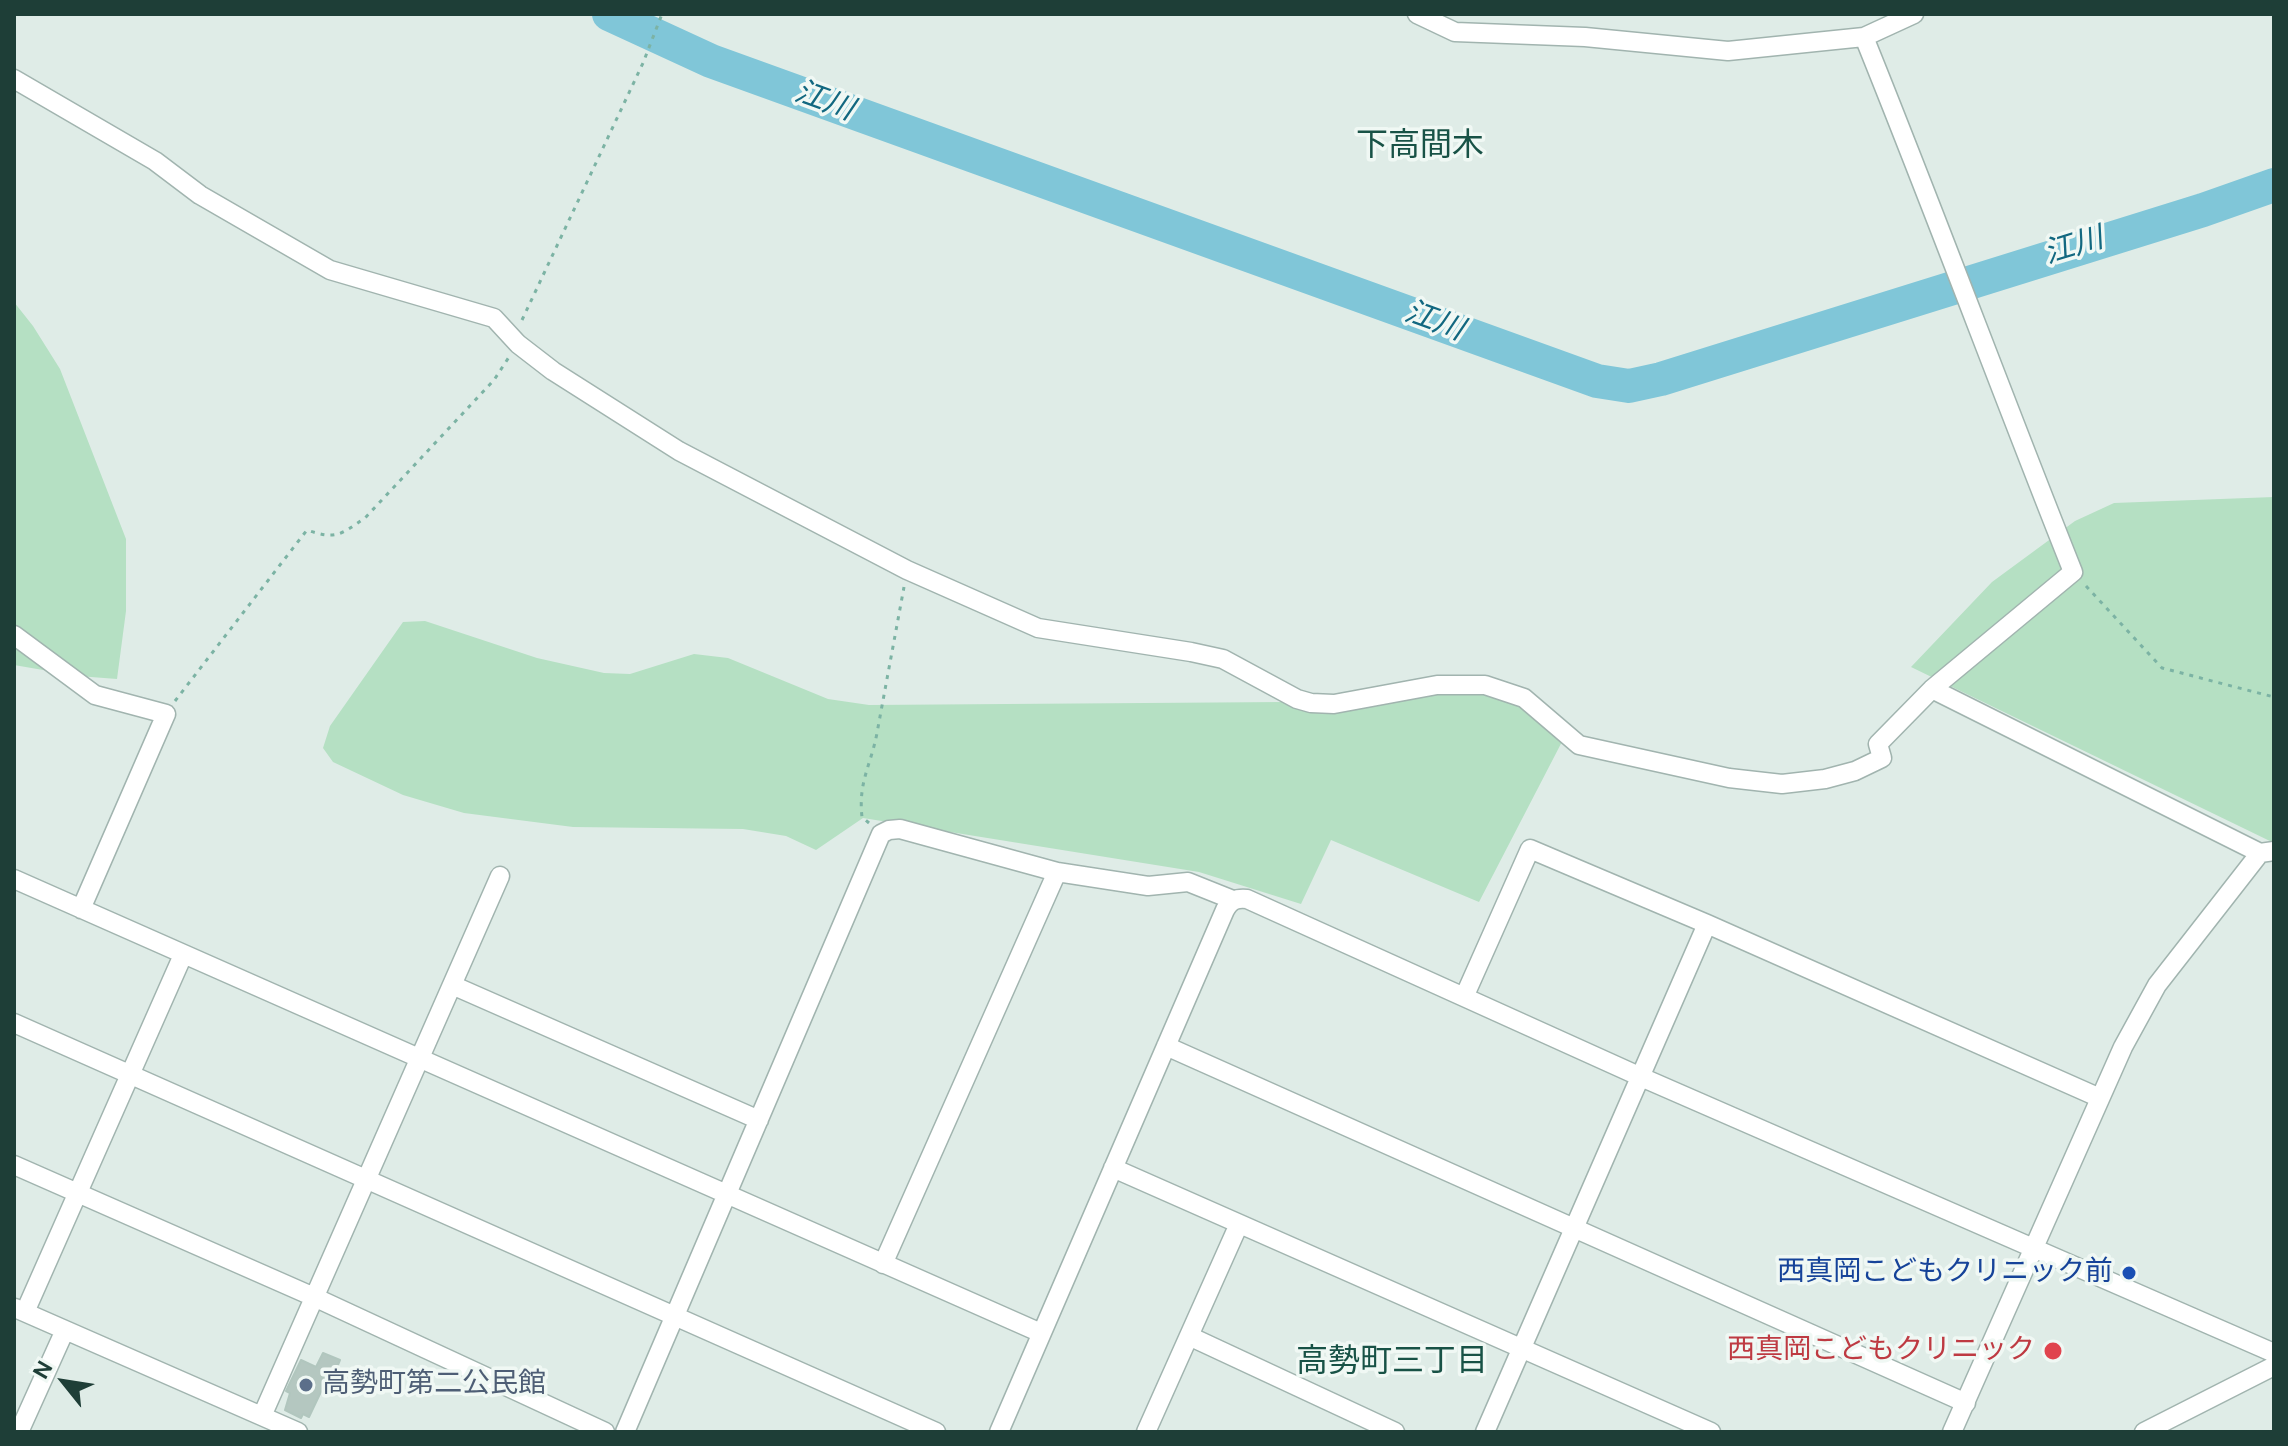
<!DOCTYPE html>
<html>
<head>
<meta charset="utf-8">
<style>
	body { margin:0 }
	#map { position:relative; width:2288px; height:1446px; overflow:hidden; background:#dfece7; font-family:"DM Sans",sans-serif }
	canvas { display:block }
	.frame { position:absolute; inset:0; border:16px solid #1e3e37; pointer-events:none }
	.north { position:absolute; left:24px; top:1342px; width:80px; height:80px; -webkit-text-stroke:6px #f0f8f4; paint-order:stroke; rotate:300deg; font-size:22px; font-weight:700; line-height:32px; text-align:center; color:#1e3e37 }
	.north::after { content:''; display:block; margin:auto; width:28px; height:36px; background:#1e3e37; clip-path:polygon(50% 0,100% 100%,50% 72%,0 100%) }
</style>
</head>
<body>
<div id="map">
<canvas width="2288" height="1446"></canvas>
<div class="frame"></div>
<div class="north">N</div>
</div>
<script>
const g = document.querySelector('canvas').getContext('2d');
g.lineJoin = 'round';
function paint(path, color) { g.fillStyle = color; g.fill(path, 'evenodd'); }
function trace(path, color, width, dash) { g.strokeStyle = color; g.lineWidth = width; g.lineCap = dash ? 'butt' : 'round'; g.setLineDash(dash || []); g.stroke(path); }
function drawText(font, color, halo, rows, align = 'center') {
  g.font = font + ' "DM Sans","Noto Sans JP",sans-serif'; g.lineWidth = 7; g.setLineDash([]); g.textBaseline = 'middle'; g.strokeStyle = halo; g.fillStyle = color; for (const [text, x, y, turn = 0] of rows) {
    g.save(); g.translate(x, y); g.rotate((+turn || 0) * Math.PI / 180); g.textAlign = isNaN(turn) ? turn : align; if (halo) g.strokeText(text, 0, 0); g.fillText(text, 0, 0); g.restore();
  }
}
const green = new Path2D(`
	M 14,302 L 33,326 L 60,369 L 126,539 L 126,611 L 117,679 L 78,676 L 14,665 Z
	M 2274,497 L 2274,843 L 1911,667 L 1992,582 L 2075,521 L 2114,503 Z
	M 425,621 L 537,658 L 604,673 L 630,674 L 694,654 L 728,658 L 828,699 L 869,705 L 1283,702 L 1485,685 L 1566,734 L 1479,902 L 1331,840 L 1301,904 L 1199,872 L 863,818 L 816,850 L 786,836 L 743,829 L 573,827 L 464,813 L 403,795 L 333,762 L 323,748 L 330,726 L 403,622 Z`);
const river = new Path2D(`
	M 609,14 L 711,61 L 1597,381 L 1629,386 L 1661,379 L 2203,210 L 2274,185`);
const building = new Path2D(`
	M 323,1353 L 340,1360 L 332,1379 L 328,1377 L 309,1417 L 303,1414 L 301,1418 L 285,1410 L 290,1393 L 286,1391 L 301,1360 L 316,1367 Z`);
const path = new Path2D(`
	M 522,320 L 643,63 L 662,14
	M 2086,586 L 2162,668 L 2274,697
	M 175,701 L 307,530 C 336,540 340,535 365,518 L 494,380 L 509,357
	M 869,823 L 862,817 C 858,782 871,765 877,733 C 886,684 895,636 904,587`);
const minor = new Path2D(`
	M 1417,14 L 1455,32 L 1585,37 L 1728,51 L 1864,37 L 1914,14
	M 14,79 L 155,161 L 200,195 L 330,270 L 494,318 L 518,344 L 553,371 L 679,451 L 907,570 L 1038,628 L 1191,652 L 1223,659 L 1297,699 L 1311,703 L 1334,704 L 1437,685 L 1485,685 L 1524,698 L 1579,745 L 1729,778 L 1782,784 L 1825,779 L 1855,771 L 1882,758 L 1878,744 L 1932,689 L 2073,572 C 2002,394 1936,215 1864,37
	M 14,635 L 95,695 L 166,714 L 81,909
	M 1932,689 L 2260,853 L 2274,851
	M 14,879 L 1041,1333
	M 452,985 L 759,1120
	M 1465,995 L 1530,849 L 1707,924 L 2100,1098
	M 14,1023 L 936,1432
	M 1166,1046 L 1966,1403
	M 14,1165 L 314,1297 L 605,1432
	M 1113,1168 L 1711,1432
	M 883,1264 L 1057,872
	M 15,1308 L 298,1432
	M 25,1312 L 183,955
	M 1189,1336 L 1395,1432
	M 262,1416 L 500,876
	M 19,1432 L 65,1330
	M 625,1432 L 881,834 L 889,830 L 900,829 L 1057,872 L 1148,886 L 1188,882 L 1233,900
	M 999,1432 L 1225,910 C 1231,900 1236,898 1247,899 L 1641,1077 L 2274,1353
	M 1146,1432 L 1239,1224
	M 1485,1432 L 1707,924
	M 1952,1432 L 2123,1047 L 2157,985 L 2260,853
	M 2144,1432 L 2274,1366`);
const markers = [
	[2129,1273,8,"#1a4fb4"],
	[2053,1351,10,"#e0444e"],
	[306,1385,8,"#5c6f8a"]
];
const transitNames = [
	["西真岡こどもクリニック前",2113,1273]
];
const healthNames = [
	["西真岡こどもクリニック",2035,1351]
];
const serviceNames = [
	["高勢町第二公民館",322,1385]
];
const waterNames = [
	["江川",824,102,20],
	["江川",2074,247,-17],
	["江川",1434,322,20]
];
const quarterNames = [
	["下高間木",1420,147],
	["高勢町三丁目",1392,1363]
];
paint(green, '#b5e0c3');
trace(river, '#80c6d8', 34);
paint(building, '#b4c7c0');
trace(building, '#b1c6be', 2);
trace(minor, '#a1b4af', 21);
trace(path, '#7cb3a4', 3, [4, 6]);
trace(minor, '#fff', 18);
for (const [x, y, r, color] of markers) { const dot = new Path2D(); dot.arc(x, y, r, 0, 2 * Math.PI); g.fillStyle = color; g.fill(dot); trace(dot, '#f0f8f4', 3); }
drawText('28px', '#164399', '#f0f8f4', transitNames, 'right');
drawText('28px', '#be3a42', '#f0f8f4', healthNames, 'right');
drawText('28px', '#4e5e75', '#f0f8f4', serviceNames, 'left');
drawText('italic 30px', '#126880', '#f0f8f4', waterNames);
drawText('32px', '#185246', '#f0f8f4', quarterNames);
</script>
</body>
</html>
